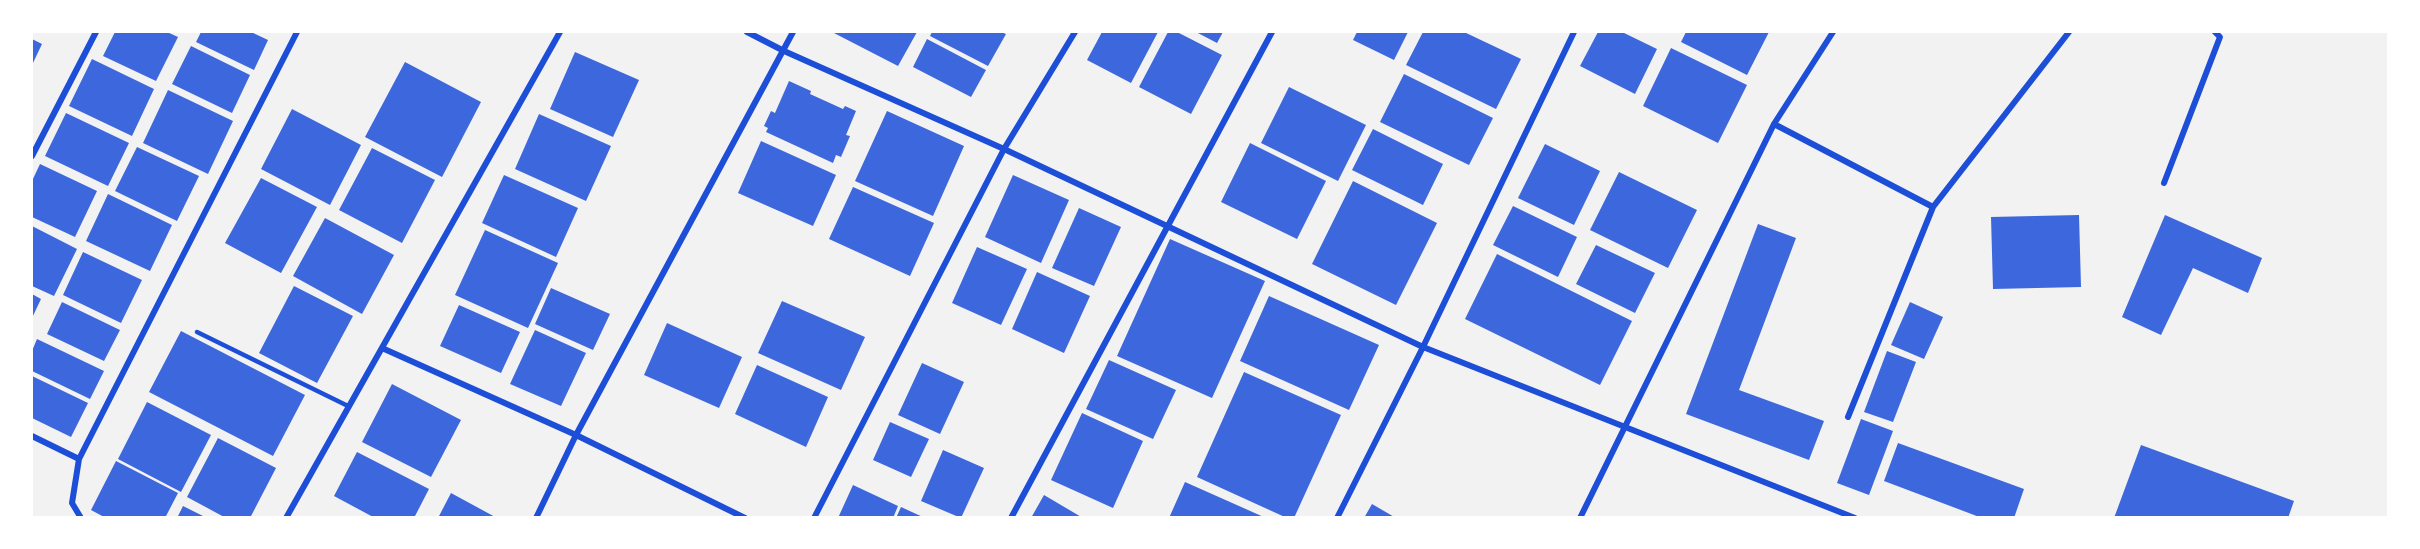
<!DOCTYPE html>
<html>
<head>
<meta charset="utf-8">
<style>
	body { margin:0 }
	#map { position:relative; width:2420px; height:549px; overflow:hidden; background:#f2f2f2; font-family:"Varela Round",sans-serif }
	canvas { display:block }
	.frame { position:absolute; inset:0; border:33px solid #fff; pointer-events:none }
</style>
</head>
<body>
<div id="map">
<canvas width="2420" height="549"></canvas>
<div class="frame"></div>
</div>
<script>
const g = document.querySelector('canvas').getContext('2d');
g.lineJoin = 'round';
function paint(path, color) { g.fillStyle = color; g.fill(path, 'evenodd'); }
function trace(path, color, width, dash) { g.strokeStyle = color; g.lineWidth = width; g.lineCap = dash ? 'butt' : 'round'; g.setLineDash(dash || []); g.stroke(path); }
const building = new Path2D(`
	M 115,32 L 167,32 L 178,37 L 156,81 L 103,56 Z
	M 201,32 L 251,32 L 268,40 L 254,70 L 196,42 Z
	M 832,32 L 917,32 L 898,66 Z
	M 932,32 L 1001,32 L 1006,34 L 988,66 L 930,36 Z
	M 1102,32 L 1158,32 L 1131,83 L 1087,60 Z
	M 1168,32 L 1177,32 L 1222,55 L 1191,114 L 1139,87 Z
	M 1196,32 L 1223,32 L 1217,43 Z
	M 1357,32 L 1408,32 L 1394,60 L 1353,40 Z
	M 1423,32 L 1464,32 L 1521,59 L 1496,109 L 1406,65 Z
	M 1598,32 L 1622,32 L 1657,49 L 1635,94 L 1580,66 Z
	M 1686,32 L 1769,32 L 1747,75 L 1681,42 Z
	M 32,39 L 42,44 L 32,65 Z
	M 927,39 L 986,70 L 971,97 L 913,67 Z
	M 191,46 L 250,75 L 232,113 L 172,84 Z
	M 1671,48 L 1747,85 L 1718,143 L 1643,106 Z
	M 575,52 L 639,80 L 613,137 L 550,109 Z
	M 92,59 L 154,89 L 132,136 L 69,106 Z
	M 405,62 L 481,102 L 442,177 L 365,137 Z
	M 1404,74 L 1493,118 L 1469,165 L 1380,122 Z
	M 789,81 L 811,91 L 810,94 L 843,109 L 845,106 L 856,111 L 846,135 L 850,136 L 841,157 L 836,155 L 833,163 L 766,132 L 768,128 L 764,126 L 771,111 L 775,113 Z
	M 1289,87 L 1366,125 L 1338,181 L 1261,143 Z
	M 168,90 L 233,121 L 208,174 L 143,143 Z
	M 292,109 L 361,145 L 330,205 L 261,169 Z
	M 887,111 L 964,146 L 933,216 L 855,181 Z
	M 66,113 L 129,143 L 108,186 L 45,156 Z
	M 539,114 L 611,146 L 586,201 L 515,169 Z
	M 1373,129 L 1443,164 L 1423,205 L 1352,170 Z
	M 761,141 L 836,175 L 813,226 L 738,193 Z
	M 1250,143 L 1326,181 L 1297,239 L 1221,202 Z
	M 1545,144 L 1600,171 L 1574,225 L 1518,198 Z
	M 137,147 L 199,176 L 177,221 L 115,191 Z
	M 372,148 L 435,180 L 402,243 L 339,210 Z
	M 40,164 L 97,191 L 75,237 L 32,217 L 32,181 Z
	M 1619,172 L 1697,210 L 1668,268 L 1590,230 Z
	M 504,175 L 578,208 L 556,257 L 482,223 Z
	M 1013,175 L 1069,200 L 1041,263 L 985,237 Z
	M 261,178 L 317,207 L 281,273 L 225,243 Z
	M 1353,181 L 1437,223 L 1396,305 L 1312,264 Z
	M 853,187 L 934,223 L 910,276 L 829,239 Z
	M 108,194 L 172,225 L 150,271 L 86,241 Z
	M 1513,206 L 1577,237 L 1558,277 L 1493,245 Z
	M 1079,208 L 1121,227 L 1094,286 L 1052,268 Z
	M 2079,215 L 2081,287 L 1993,289 L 1991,217 Z
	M 2165,215 L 2262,258 L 2248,293 L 2193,268 L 2161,335 L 2122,317 Z
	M 325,218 L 394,255 L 362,314 L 293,276 Z
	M 1758,224 L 1796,238 L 1739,390 L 1824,421 L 1809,460 L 1686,414 Z
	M 32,226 L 77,249 L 54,296 L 32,286 Z
	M 485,230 L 558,263 L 528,328 L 455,295 Z
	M 1170,239 L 1265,281 L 1212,398 L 1117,356 Z
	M 1596,245 L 1655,273 L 1635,313 L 1576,284 Z
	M 977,247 L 1027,269 L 1001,325 L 952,303 Z
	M 83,252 L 142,280 L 121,323 L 63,295 Z
	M 1497,254 L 1632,321 L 1600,385 L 1465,319 Z
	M 1037,272 L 1090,296 L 1064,353 L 1012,329 Z
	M 294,286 L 353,316 L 317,383 L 259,353 Z
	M 551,288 L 610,314 L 593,350 L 535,324 Z
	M 32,294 L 41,299 L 32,318 Z
	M 1269,296 L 1379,345 L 1349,410 L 1240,361 Z
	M 782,301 L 865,337 L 841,390 L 758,353 Z
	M 62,302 L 120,330 L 104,361 L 47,334 Z
	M 1910,302 L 1943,317 L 1924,359 L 1891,345 Z
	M 459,305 L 520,332 L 501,373 L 440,346 Z
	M 667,323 L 742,357 L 719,408 L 644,375 Z
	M 535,330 L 586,353 L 561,406 L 510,384 Z
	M 181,331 L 305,395 L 273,456 L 149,392 Z
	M 37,339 L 104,371 L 90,399 L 32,371 L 32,351 Z
	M 1887,351 L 1916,362 L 1893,422 L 1864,412 Z
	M 1109,360 L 1176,390 L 1153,439 L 1086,409 Z
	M 922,363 L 964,382 L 940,434 L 898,415 Z
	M 757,365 L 828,397 L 806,447 L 735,414 Z
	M 1244,372 L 1341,415 L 1294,518 L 1287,518 L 1197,477 Z
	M 32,376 L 88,403 L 71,437 L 32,418 Z
	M 392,384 L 461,420 L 431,477 L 362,442 Z
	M 147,402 L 211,435 L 181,492 L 118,459 Z
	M 1082,413 L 1143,441 L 1113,508 L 1051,480 Z
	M 1861,419 L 1893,431 L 1869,495 L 1837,483 Z
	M 890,422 L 929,439 L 911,477 L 873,460 Z
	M 218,438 L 276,468 L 250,518 L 226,518 L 187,497 Z
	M 1898,443 L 2024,489 L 2014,518 L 1982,518 L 1884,481 Z
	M 2141,445 L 2294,501 L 2288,518 L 2114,518 Z
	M 943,450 L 984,468 L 961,518 L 921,501 Z
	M 357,452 L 429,489 L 414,518 L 375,518 L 334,496 Z
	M 116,461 L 178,493 L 165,518 L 106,518 L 91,510 Z
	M 1185,482 L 1266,518 L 1169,518 Z
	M 853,485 L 898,506 L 893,518 L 838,518 Z
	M 451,493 L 497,518 L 438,518 Z
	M 1044,495 L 1083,518 L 1031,518 Z
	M 1372,504 L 1396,518 L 1364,518 Z
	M 183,506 L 207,518 L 177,518 Z
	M 901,507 L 925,518 L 896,518 Z`);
const service = new Path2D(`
	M 197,332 L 348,406`);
const minor = new Path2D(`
	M 747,32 L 784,51 L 1004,149 L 1423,347 L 1855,518
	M 1774,124 L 1933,207 L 1848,417
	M 32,156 L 96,32
	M 2164,183 L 2220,37 L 2215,32
	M 1933,207 L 2069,32
	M 382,348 L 576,435 L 745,518
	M 32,436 L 79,459
	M 81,518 L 72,503 L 79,459 L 297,32
	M 286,518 L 560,32
	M 536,518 L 576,435 L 793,32
	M 814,518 L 1004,149 L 1075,32
	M 1011,518 L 1272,32
	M 1337,518 L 1423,347 L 1574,32
	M 1580,518 L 1774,124 L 1833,32`);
paint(building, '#3d67dc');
trace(service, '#1d4ed8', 4.5);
trace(minor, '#1d4ed8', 6);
</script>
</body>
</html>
